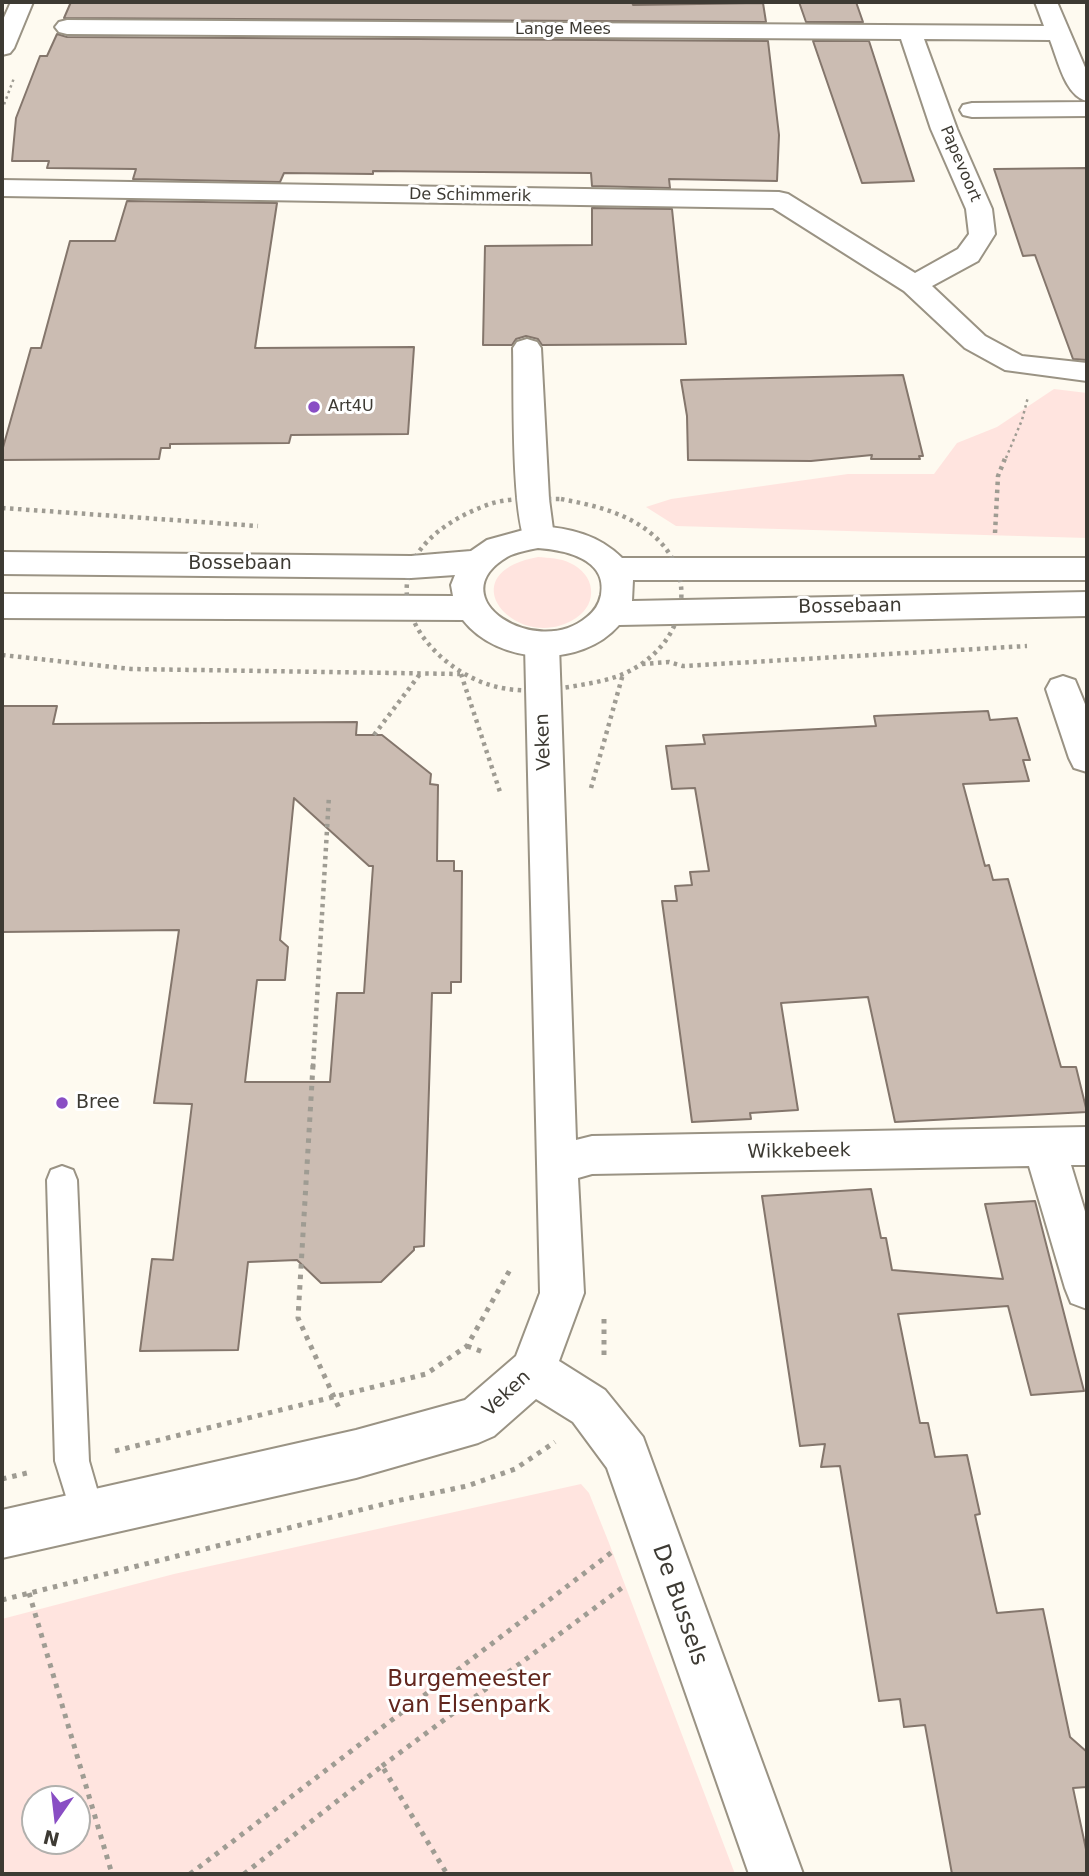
<!DOCTYPE html>
<html>
<head>
<meta charset="utf-8">
<style>
	body { margin:0 }
	#map { position:relative; width:1089px; height:1876px; overflow:hidden; background:#fefaf0; font-family:"DejaVu Sans",sans-serif }
	canvas { display:block }
	.frame { position:absolute; inset:0; border:4px solid #3d3a33; pointer-events:none }
	.north { position:absolute; left:21px; top:1785px; width:70px; height:70px; box-sizing:border-box; background:#fff; border:2px solid #b1b0ad; border-radius:50%; rotate:194deg; font-size:19px; font-weight:700; line-height:28px; text-align:center; color:#3d3a33 }
	.north::after { content:''; display:block; margin:auto; width:24px; height:32px; background:#894ec4; clip-path:polygon(50% 0,100% 100%,50% 72%,0 100%) }
</style>
</head>
<body>
<div id="map">
<canvas width="1089" height="1876"></canvas>
<div class="frame"></div>
<div class="north">N</div>
</div>
<script>
const g = document.querySelector('canvas').getContext('2d');
g.lineJoin = 'round';
function paint(path, color) { g.fillStyle = color; g.fill(path, 'evenodd'); }
function trace(path, color, width, dash) { g.strokeStyle = color; g.lineWidth = width; g.lineCap = dash ? 'butt' : 'round'; g.setLineDash(dash || []); g.stroke(path); }
function drawText(font, color, halo, rows, align = 'center') {
  g.font = font + ' "DejaVu Sans",sans-serif'; g.lineWidth = 6; g.setLineDash([]); g.textBaseline = 'middle'; g.strokeStyle = halo; g.fillStyle = color; for (const [text, x, y, turn = 0] of rows) {
    g.save(); g.translate(x, y); g.rotate((+turn || 0) * Math.PI / 180); g.textAlign = isNaN(turn) ? turn : align; if (halo) g.strokeText(text, 0, 0); g.fillText(text, 0, 0); g.restore();
  }
}
const green = new Path2D(`
	M 1054,389 L 1087,393 L 1087,538 L 676,526 L 646,507 L 671,499 L 848,474 L 934,474 L 957,443 L 997,427 Z
	M 538,557 C 549,558 560,558 570,563 C 595,574 599,603 576,618 C 519,656 445,574 538,557 Z
	M 581,1484 L 589,1493 L 609,1543 L 735,1874 L 2,1874 L 2,1619 L 174,1574 ZM 35,1799 L 77,1799 L 77,1841 L 35,1841 Z`);
const building = new Path2D(`
	M 71,2 L 632,2 L 633,5 L 763,3 L 766,22 L 64,18 Z
	M 799,2 L 856,2 L 863,22 L 806,22 Z
	M 57,34 L 67,37 L 768,41 L 779,135 L 777,181 L 669,179 L 670,188 L 592,186 L 591,173 L 373,171 L 373,174 L 284,173 L 280,182 L 133,179 L 136,169 L 47,168 L 49,161 L 12,161 L 16,118 L 40,56 L 47,56 Z
	M 813,41 L 869,41 L 914,181 L 862,183 Z
	M 1087,168 L 1087,360 L 1073,359 L 1035,255 L 1023,256 L 994,169 Z
	M 127,201 L 277,203 L 255,348 L 414,347 L 408,434 L 291,435 L 289,443 L 170,444 L 170,448 L 161,448 L 159,459 L 2,460 L 2,451 L 31,348 L 41,348 L 70,241 L 115,241 Z
	M 592,208 L 672,209 L 686,344 L 542,345 L 538,339 L 526,336 L 516,339 L 512,345 L 483,345 L 485,246 L 592,245 Z
	M 903,375 L 923,456 L 919,456 L 920,459 L 871,459 L 872,455 L 811,461 L 688,460 L 687,416 L 681,380 Z
	M 2,706 L 57,706 L 53,724 L 357,722 L 356,735 L 382,735 L 431,774 L 430,784 L 438,785 L 437,861 L 454,861 L 454,871 L 462,871 L 461,982 L 451,982 L 451,993 L 432,993 L 424,1246 L 414,1247 L 414,1250 L 381,1282 L 321,1283 L 297,1260 L 248,1262 L 238,1350 L 140,1351 L 152,1259 L 173,1260 L 192,1104 L 154,1103 L 179,930 L 2,932 ZM 294,798 L 369,866 L 373,866 L 364,993 L 337,993 L 330,1082 L 245,1082 L 257,980 L 285,980 L 288,947 L 280,940 Z
	M 988,711 L 990,720 L 1017,718 L 1030,760 L 1023,760 L 1029,781 L 963,784 L 985,866 L 989,865 L 993,880 L 1008,879 L 1061,1067 L 1076,1067 L 1087,1112 L 895,1122 L 868,997 L 781,1003 L 798,1110 L 750,1113 L 751,1119 L 692,1122 L 662,901 L 677,901 L 675,886 L 692,885 L 690,872 L 709,871 L 695,788 L 672,789 L 666,746 L 705,744 L 703,735 L 876,726 L 874,716 Z
	M 871,1189 L 881,1238 L 886,1238 L 892,1270 L 1003,1279 L 985,1204 L 1035,1201 L 1084,1391 L 1031,1395 L 1008,1306 L 898,1314 L 920,1423 L 928,1423 L 935,1457 L 967,1455 L 980,1514 L 975,1515 L 997,1613 L 1043,1609 L 1070,1737 L 1087,1752 L 1087,1787 L 1073,1788 L 1087,1854 L 1087,1874 L 952,1874 L 925,1725 L 904,1727 L 900,1699 L 879,1701 L 840,1466 L 821,1467 L 825,1444 L 800,1446 L 762,1196 Z`);
const pathFar2 = new Path2D(`
	M 2,110 L 14,78
	M 1006,458 L 1022,420 L 1028,397`);
const pathFar1 = new Path2D(`
	M 561,499 C 593,505 628,513 653,535 C 700,576 685,639 635,668 C 615,680 592,683 569,687 C 543,691 516,693 490,685 C 444,671 391,620 411,566 C 424,534 462,513 493,503 C 515,497 538,499 561,499 Z
	M 2,508 L 258,526
	M 995,533 L 998,476 L 1006,456
	M 2,655 L 131,669 L 460,674
	M 642,664 L 669,662 L 683,666 L 1027,646
	M 461,674 L 500,792
	M 374,735 L 420,674
	M 591,788 L 623,674
	M 313,1067 L 329,796`);
const path = new Path2D(`
	M 313,1065 L 298,1318 L 339,1408
	M 604,1319 L 604,1359
	M 467,1346 L 483,1352
	M 115,1451 L 426,1374 L 467,1346 L 511,1268
	M 2,1479 L 31,1472
	M 29,1593 L 112,1874
	M 2,1600 L 396,1501 L 467,1486 L 515,1469 L 555,1442
	M 382,1766 L 623,1587
	M 190,1874 L 612,1552
	M 244,1874 L 382,1766 L 447,1874`);
const service = new Path2D(`
	M 62,1166 L 73,1170 L 77,1180 L 89,1461 L 104,1513 L 99,1525 L 87,1530 L 75,1525 L 55,1461 L 47,1180 L 51,1170 Z`);
const minor = new Path2D(`
	M 1035,2 L 1057,2 L 1087,72 L 1087,101 C 1065,96 1058,60 1050,40 L 924,39 L 957,129 L 992,209 L 995,234 L 978,261 L 932,286 L 985,336 L 1022,356 L 1087,363 L 1087,381 L 1005,370 L 965,348 L 904,291 L 773,208 L 2,196 L 2,180 L 779,192 L 788,194 L 915,273 L 958,249 L 969,234 L 966,209 L 931,129 L 901,39 L 67,34 L 59,32 L 55,27 L 59,22 L 67,20 L 1044,26 Z
	M 1087,102 L 1087,116 L 972,117 L 963,115 L 960,110 L 963,105 L 972,103 Z
	M 527,339 L 537,342 L 541,348 L 549,499 L 554,537 L 549,545 L 538,548 L 527,545 C 511,518 514,386 513,348 L 517,342 Z
	M 542,633 L 554,636 L 559,645 L 576,1140 L 592,1136 L 1087,1127 L 1087,1165 L 1071,1165 L 1087,1218 L 1087,1309 L 1071,1303 L 1065,1288 L 1029,1166 L 592,1174 L 578,1178 L 584,1293 L 559,1361 L 605,1390 L 643,1437 L 803,1874 L 749,1874 L 607,1468 L 573,1422 L 536,1399 L 494,1436 L 478,1443 L 356,1478 L 2,1558 L 2,1510 L 356,1430 L 465,1400 L 516,1356 L 540,1293 L 525,645 L 530,636 Z
	M 1063,676 L 1075,680 L 1087,709 L 1087,772 L 1074,768 L 1069,758 L 1046,689 L 1051,680 Z`);
const tertiary = new Path2D(`
	M 538,526 C 570,528 599,535 622,558 L 1087,558 L 1087,580 L 633,580 L 632,601 L 1087,592 L 1087,616 L 619,625 C 581,669 498,665 463,620 L 2,618 L 2,594 L 453,596 L 451,585 L 455,575 L 411,578 L 2,574 L 2,552 L 411,556 L 471,551 L 487,540 ZM 538,548 C 565,550 608,559 601,595 C 599,604 595,611 587,617 C 537,660 438,598 507,557 C 516,552 528,550 538,548 Z`);
const secondary = new Path2D(`
	M 11,2 L 33,2 L 14,48 L 10,53 L 2,55 L 2,22 Z`);
const markers = [
	[314,407,7,"#894ec4"],
	[62,1103,7,"#894ec4"]
];
const farStreetnames = [
	["Lange Mees",563,30],
	["Papevoort",960,164,67],
	["De Schimmerik",470,196,1]
];
const farPoinames = [
	["Art4U",328,407]
];
const streetNames = [
	["Bossebaan",240,564],
	["Bossebaan",850,607,-1],
	["Veken",544,742,-92],
	["Wikkebeek",799,1152,-1],
	["Veken",507,1394,-43]
];
const poiNames = [
	["Bree",76,1103]
];
const nearStreetnames = [
	["De Bussels",679,1605,71]
];
const nearParknames = [
	["Burgemeester",469,1680],
	["van Elsenpark",469,1706]
];
paint(green, '#ffe4df');
paint(building, '#cbbcb2');
trace(building, '#84766c', 2);
trace(service, '#9a9384', 4);
trace(minor, '#9a9384', 4);
trace(tertiary, '#9a9384', 4);
trace(secondary, '#9a9384', 4);
trace(pathFar2, '#9f9c93', 2.5, [2.5, 3.5]);
trace(pathFar1, '#9f9c93', 4.5, [3.5, 4.5]);
trace(path, '#9f9c93', 5, [4.5, 6]);
paint(service, '#fff');
paint(minor, '#fff');
paint(tertiary, '#fff');
paint(secondary, '#fff');
for (const [x, y, r, color] of markers) { const dot = new Path2D(); dot.arc(x, y, r, 0, 2 * Math.PI); g.fillStyle = color; g.fill(dot); trace(dot, '#fff', 2.5); }
drawText('16px', '#3d3a33', '#fff', farStreetnames);
drawText('16px', '#3d3a33', '#fff', farPoinames, 'left');
drawText('19px', '#3d3a33', '#fff', streetNames);
drawText('19px', '#3d3a33', '#fff', poiNames, 'left');
drawText('23px', '#3d3a33', '#fff', nearStreetnames);
drawText('23px', '#62261d', '#fff', nearParknames);
</script>
</body>
</html>
